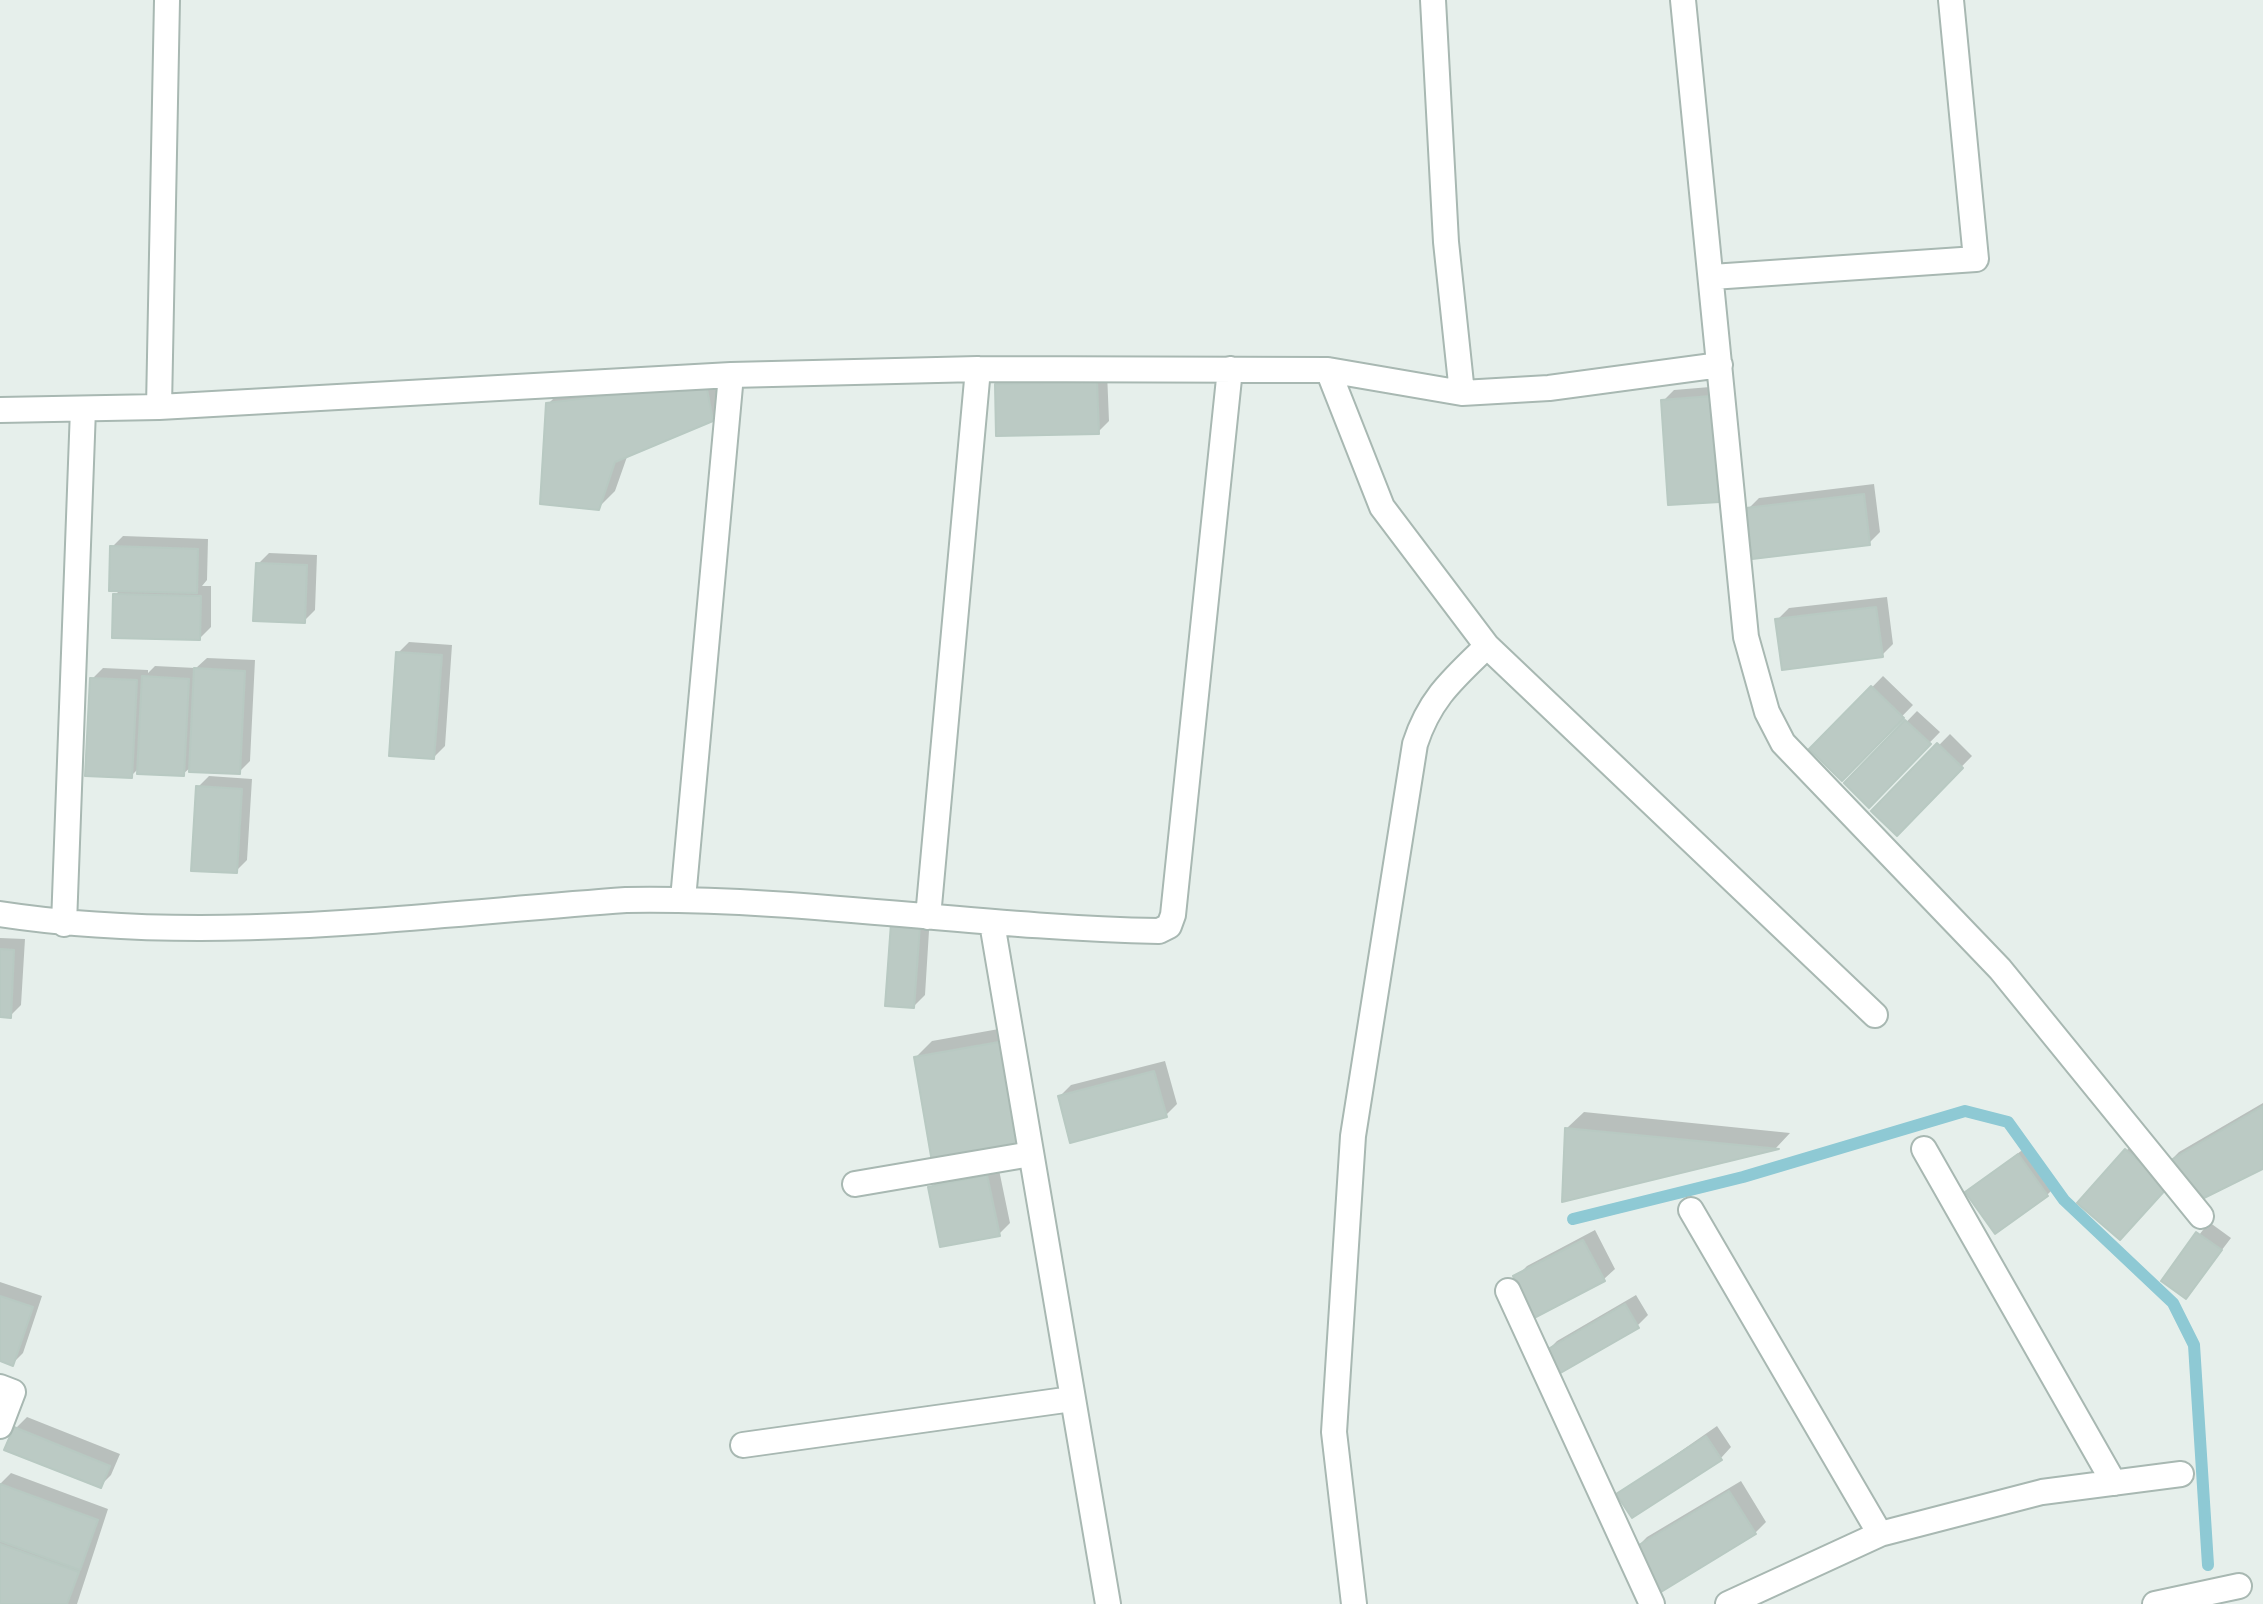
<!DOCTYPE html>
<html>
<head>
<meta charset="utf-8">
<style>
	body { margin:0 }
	canvas { display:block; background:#e6efeb }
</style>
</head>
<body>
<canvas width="2263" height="1604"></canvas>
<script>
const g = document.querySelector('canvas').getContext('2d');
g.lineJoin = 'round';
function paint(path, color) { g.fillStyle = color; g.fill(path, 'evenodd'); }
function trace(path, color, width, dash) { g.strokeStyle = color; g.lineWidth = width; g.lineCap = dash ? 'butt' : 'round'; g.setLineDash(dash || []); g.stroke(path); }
const shadow = new Path2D(`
	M 722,368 L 728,402 L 712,419 L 628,454 L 615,491 L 598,508 L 548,404 L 565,387 Z
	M 1107,372 L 1109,421 L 1098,432 L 997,385 L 1008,374 Z
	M 1722,386 L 1730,489 L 1719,500 L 1663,401 L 1674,390 Z
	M 1874,484 L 1880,532 L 1869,543 L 1748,509 L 1759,498 Z
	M 123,536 L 208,539 L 207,580 L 202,586 L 211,586 L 211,627 L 200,638 L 115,595 L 121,589 L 112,547 Z
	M 269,553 L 317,555 L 315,610 L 304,621 L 258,564 Z
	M 1887,597 L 1893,644 L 1882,655 L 1778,619 L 1789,608 Z
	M 409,642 L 452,645 L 445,746 L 434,757 L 398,653 Z
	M 207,658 L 255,660 L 250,761 L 239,772 L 191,767 L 183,774 L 139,768 L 131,776 L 92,679 L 103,668 L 148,670 L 148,673 L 155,666 L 196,668 Z
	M 1883,676 L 1913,705 L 1842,778 L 1812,749 Z
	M 1917,711 L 1940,732 L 1869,805 L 1847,783 Z
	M 1950,734 L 1972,756 L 1897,833 L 1874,811 Z
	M 209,776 L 252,779 L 247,860 L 236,871 L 198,787 Z
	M 930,915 L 925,995 L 914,1006 L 893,924 Z
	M 0,938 L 25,939 L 21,1005 L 10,1016 L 0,1015 Z
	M 1021,1025 L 1039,1128 L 1023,1144 L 916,1057 L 932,1041 Z
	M 1165,1061 L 1177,1104 L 1166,1115 L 1060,1096 L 1071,1085 Z
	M 2263,1103 L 2263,1167 L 2179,1172 L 2131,1227 L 2126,1151 L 2137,1140 L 2166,1165 L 2179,1152 Z
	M 1584,1112 L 1790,1133 L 1776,1148 L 1564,1200 L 1567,1128 Z
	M 2030,1144 L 2058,1184 L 2047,1195 L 1967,1193 Z
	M 998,1165 L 1010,1223 L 999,1234 L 930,1188 L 941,1177 Z
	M 2209,1222 L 2231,1238 L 2186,1297 L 2164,1281 Z
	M 1595,1230 L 1615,1269 L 1604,1279 L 1516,1277 L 1527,1266 Z
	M 0,1282 L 42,1296 L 23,1353 L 12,1364 L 0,1359 Z
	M 1636,1295 L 1648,1315 L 1637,1326 L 1546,1352 L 1557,1341 Z
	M 27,1417 L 120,1454 L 111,1475 L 100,1486 L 16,1428 Z
	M 1717,1426 L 1731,1447 L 1721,1458 L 1619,1494 Z
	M 11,1473 L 108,1509 L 77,1604 L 0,1604 L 0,1484 Z
	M 1741,1481 L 1766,1522 L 1755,1533 L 1636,1548 L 1647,1537 Z`);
const stream = new Path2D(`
	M 1573,1219 L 1743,1177 L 1965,1111 L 2008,1122 L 2064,1200 L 2173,1303 L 2194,1345 L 2208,1565`);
const building = new Path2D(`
	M 1097,382 L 1099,434 L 996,436 L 995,384 Z
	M 706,384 L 713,421 L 615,462 L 599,510 L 540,504 L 546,403 Z
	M 1712,396 L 1720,502 L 1668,505 L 1661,400 Z
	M 1864,494 L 1870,545 L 1752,559 L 1746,508 Z
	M 110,546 L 198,549 L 197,593 L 109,591 Z
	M 256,563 L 307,565 L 305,623 L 253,621 Z
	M 113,594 L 201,596 L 200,640 L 112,638 Z
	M 1876,607 L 1883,657 L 1782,670 L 1775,619 Z
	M 396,652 L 442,655 L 434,759 L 389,756 Z
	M 194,668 L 245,671 L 240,774 L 189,772 Z
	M 142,676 L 189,679 L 184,776 L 137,774 Z
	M 90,678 L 137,680 L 132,778 L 85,776 Z
	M 1871,686 L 1904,718 L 1842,781 L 1809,749 Z
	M 1905,720 L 1931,744 L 1869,808 L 1844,783 Z
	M 1937,743 L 1963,768 L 1897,836 L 1871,811 Z
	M 196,786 L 242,789 L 237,873 L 191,871 Z
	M 891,923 L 920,925 L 914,1008 L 885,1006 Z
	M 0,949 L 14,950 L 11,1018 L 0,1017 Z
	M 1005,1041 L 1024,1146 L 932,1162 L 914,1057 Z
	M 1154,1071 L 1167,1117 L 1070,1143 L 1058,1096 Z
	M 2263,1106 L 2263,1169 L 2204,1198 L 2166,1163 Z
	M 1565,1128 L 1779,1149 L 1562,1202 Z
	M 2125,1149 L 2168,1187 L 2120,1240 L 2077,1203 Z
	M 2018,1154 L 2048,1196 L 1995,1234 L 1965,1192 Z
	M 987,1175 L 1000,1236 L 940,1247 L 928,1187 Z
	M 2196,1232 L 2222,1250 L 2186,1299 L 2161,1281 Z
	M 1583,1240 L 1605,1281 L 1534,1318 L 1513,1276 Z
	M 0,1296 L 33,1307 L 13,1366 L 0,1361 Z
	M 1625,1304 L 1639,1328 L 1557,1375 L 1543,1352 Z
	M 14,1427 L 110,1466 L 101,1488 L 4,1450 Z
	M 1706,1436 L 1722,1460 L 1632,1518 L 1616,1494 Z
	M 0,1484 L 98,1520 L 80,1570 L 0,1541 Z
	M 1729,1491 L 1756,1534 L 1661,1592 L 1634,1548 Z
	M 0,1544 L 79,1572 L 67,1604 L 0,1604 Z`);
const minor = new Path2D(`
	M 1433,0 L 1446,242 L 1462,393 L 1549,388 L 1720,365
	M 1683,0 L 1746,637 L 1767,712 L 1783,743 L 2000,969 L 2201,1216
	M 1712,277 L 1976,259 L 1951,0
	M 1328,370 L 1382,507 L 1487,646 L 1875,1015
	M 159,407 L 167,0
	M 0,410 L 159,407 L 731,375 L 978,369 L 1328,370 L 1462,393
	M 683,899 L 731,375
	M 0,914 C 208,946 418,915 626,900 C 804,897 981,928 1159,931 L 1169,926 L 1173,915 L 1230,369
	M 928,917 L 978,369
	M 992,923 L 1108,1604
	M 64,924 L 83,409
	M 1924,1149 L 2114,1483
	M 855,1184 L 1031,1154
	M 1691,1210 L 1880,1534
	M 1508,1291 L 1652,1604
	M 0,1387 L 13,1392 L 0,1426
	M 743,1445 L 1072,1399
	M 1354,1604 L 1334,1432 L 1353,1136 L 1415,744 C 1430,698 1453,679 1487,646
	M 1728,1604 L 1880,1534 L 2042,1492 L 2181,1474
	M 2155,1604 L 2239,1586`);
paint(shadow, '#0003');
trace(stream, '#8ec9d4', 12);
paint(building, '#bbcac4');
trace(building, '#b8c9c2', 2);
trace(minor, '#a8b8b2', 28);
trace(minor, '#fff', 24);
</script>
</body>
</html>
